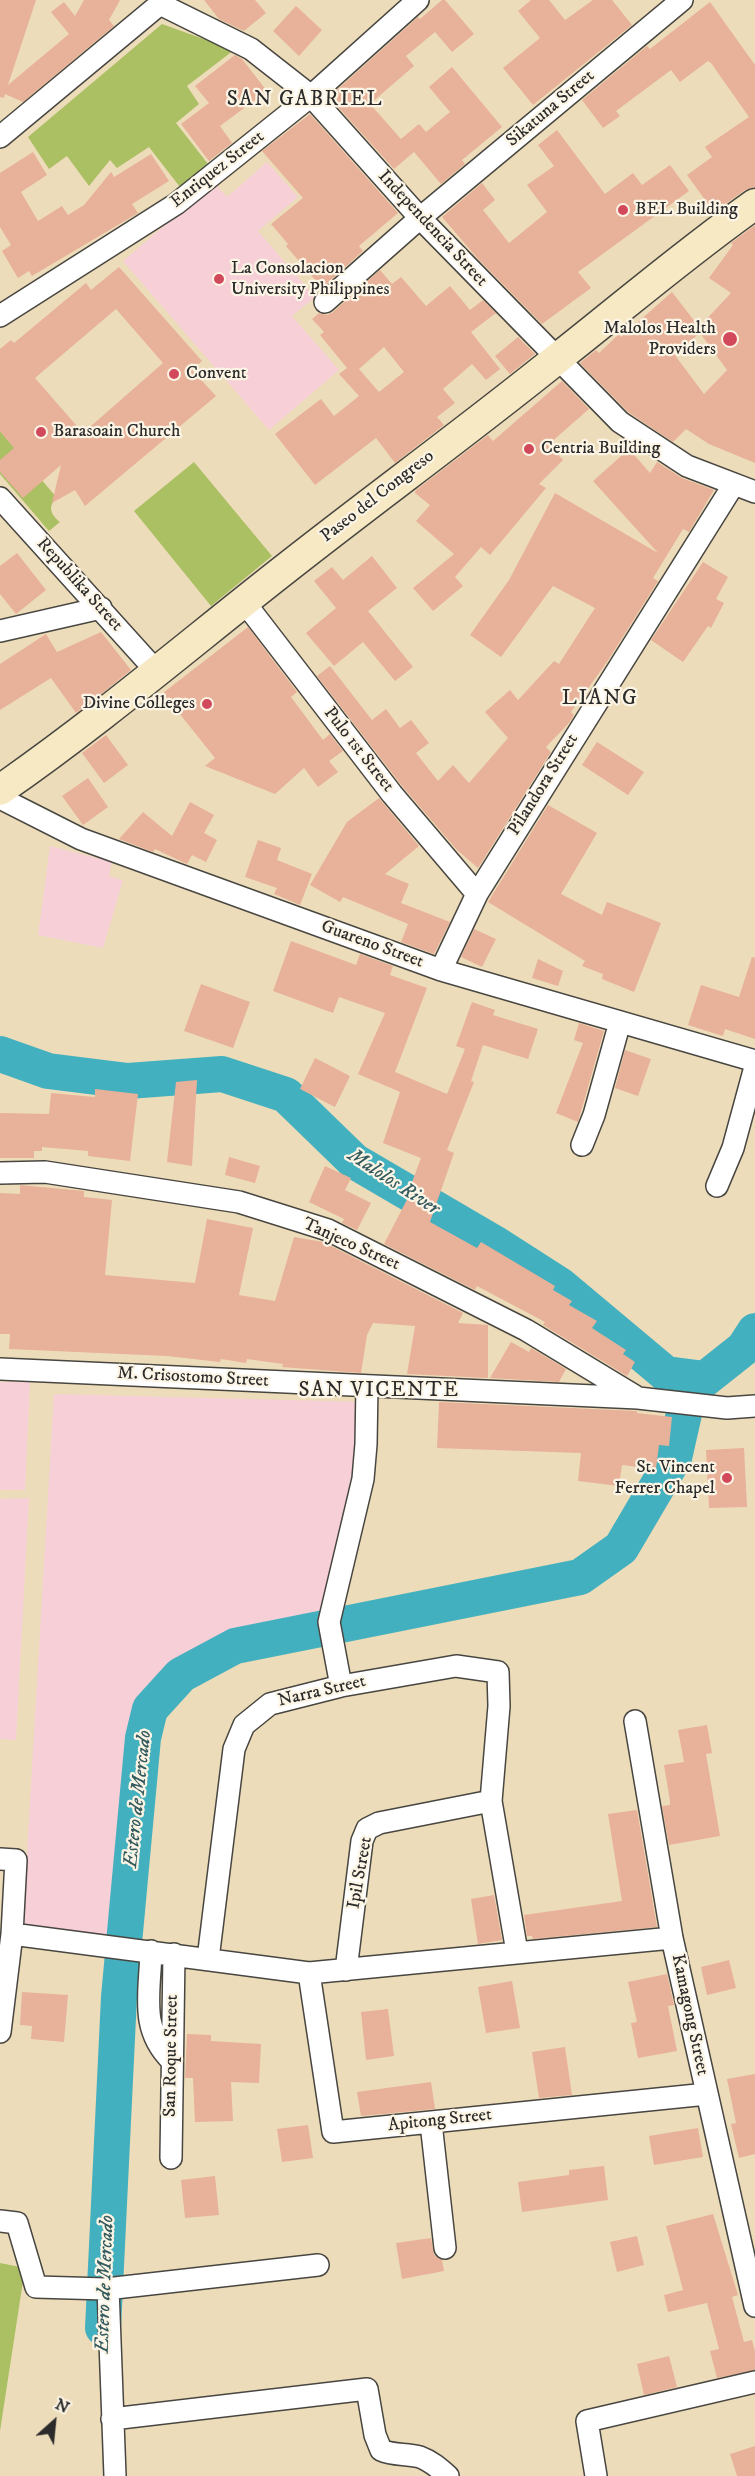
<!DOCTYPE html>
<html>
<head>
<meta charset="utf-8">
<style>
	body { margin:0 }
	#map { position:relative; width:755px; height:2476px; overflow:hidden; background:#eddcba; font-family:"IM FELL DW Pica",serif }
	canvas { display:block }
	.north { position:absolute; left:24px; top:2392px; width:60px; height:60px; -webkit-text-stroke:4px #fcf5e5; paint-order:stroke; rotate:27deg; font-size:16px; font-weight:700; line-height:24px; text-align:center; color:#2b2b2b }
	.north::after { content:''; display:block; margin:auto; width:21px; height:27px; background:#2b2b2b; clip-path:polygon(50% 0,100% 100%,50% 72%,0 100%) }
</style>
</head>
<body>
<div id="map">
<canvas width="755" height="2476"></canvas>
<div class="north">N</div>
</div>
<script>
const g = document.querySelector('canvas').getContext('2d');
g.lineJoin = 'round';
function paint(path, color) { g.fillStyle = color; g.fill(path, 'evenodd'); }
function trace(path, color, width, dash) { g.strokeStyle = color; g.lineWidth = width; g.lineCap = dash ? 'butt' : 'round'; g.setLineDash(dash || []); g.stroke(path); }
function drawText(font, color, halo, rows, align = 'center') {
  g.font = font + ' "IM FELL DW Pica",serif'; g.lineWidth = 4.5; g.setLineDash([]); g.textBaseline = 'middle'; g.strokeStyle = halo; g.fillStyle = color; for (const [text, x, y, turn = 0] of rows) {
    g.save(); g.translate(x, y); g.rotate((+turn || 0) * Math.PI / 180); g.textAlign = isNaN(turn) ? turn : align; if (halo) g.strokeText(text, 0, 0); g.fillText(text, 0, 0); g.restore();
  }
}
const built = new Path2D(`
	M 267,162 L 298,197 L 258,231 L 315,297 L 292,316 L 339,370 L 269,430 L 123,261 L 214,183 L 227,197 Z
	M 50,846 L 112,862 L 109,876 L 123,880 L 103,948 L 38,935 Z
	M 0,1382 L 30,1382 L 25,1490 L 0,1490 Z
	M 54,1394 L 367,1402 L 352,1574 L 338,1616 L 213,1643 L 156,1685 L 138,1716 L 132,1953 L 22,1938 Z
	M 29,1498 L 16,1740 L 0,1739 L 0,1499 Z`);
const green = new Path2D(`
	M 162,24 L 234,50 L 187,86 L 199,104 L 176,123 L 208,164 L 180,187 L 149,147 L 117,168 L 110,160 L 89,186 L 67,156 L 49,169 L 28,137 Z
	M 0,431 L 57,498 C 47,506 51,515 60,522 L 49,531 L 0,474 Z
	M 194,462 L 272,556 L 211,606 L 134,511 Z
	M 0,2263 L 25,2268 L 0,2431 Z`);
const river = new Path2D(`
	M 0,1054 L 48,1071 L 128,1081 L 222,1074 L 286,1095 L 354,1161 L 494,1243 L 561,1286 L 666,1374 L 705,1379 L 744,1348 L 755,1331
	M 103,2328 L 119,1997 L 143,1738 L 150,1709 L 181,1675 L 235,1646 L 580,1577 L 621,1548 L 674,1458 L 692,1378`);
const building = new Path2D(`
	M 0,0 L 36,0 L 8,85 L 69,34 L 51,12 L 64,2 L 75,16 L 84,0 L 120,0 L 109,20 L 114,26 L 23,102 L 5,94 L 4,98 L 0,97 Z
	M 204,0 L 255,0 L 266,13 L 244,31 L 219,19 Z
	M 442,0 L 445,0 L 474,34 L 452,52 L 435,32 L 406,56 L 414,66 L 370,104 L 401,139 L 419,124 L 426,132 L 450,112 L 429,87 L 452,67 L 502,127 L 462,160 L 465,164 L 441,184 L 414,152 L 394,169 L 329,97 L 418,17 L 420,19 Z
	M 531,0 L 549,0 L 565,20 L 593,0 L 612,0 L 632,25 L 533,105 L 503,68 L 540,38 L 518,11 Z
	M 710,2 L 755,65 L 755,187 L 745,190 L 714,212 L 687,175 L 712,157 L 705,147 L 749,117 L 711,63 L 708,61 L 680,82 L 671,70 L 616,111 L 620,116 L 603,128 L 582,100 L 647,46 L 650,49 Z
	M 296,6 L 322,30 L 299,56 L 273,31 Z
	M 235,55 L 242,59 L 267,91 L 220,126 L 232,143 L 209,161 L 181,124 L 209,103 L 195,86 Z
	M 310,114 L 398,213 L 359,246 L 363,251 L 322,288 L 286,246 L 288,244 L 271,224 L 303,198 L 262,151 Z
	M 557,130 L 605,194 L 633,173 L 642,185 L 670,165 L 689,191 L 578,272 L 591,288 L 542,324 L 479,260 L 442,217 L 482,183 L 495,200 L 483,210 L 509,243 L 547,212 L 527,185 L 554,166 L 538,145 Z
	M 33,152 L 47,175 L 21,192 L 38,221 L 62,206 L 68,215 L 84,205 L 111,172 L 114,177 L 151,154 L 169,181 L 132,204 L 138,213 L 32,276 L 29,271 L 18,278 L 2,251 L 11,245 L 0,227 L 0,173 Z
	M 755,225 L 755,463 L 709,444 L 686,429 L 673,442 L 628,412 L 580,363 L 596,350 L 599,353 L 619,334 L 621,337 L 672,292 L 699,327 L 731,293 L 709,278 L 733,245 L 731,243 ZM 700,333 L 727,370 L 704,394 L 674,354 Z
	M 119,267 L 202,361 L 192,370 L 216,396 L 85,506 L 75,490 L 52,503 L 61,465 L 23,498 L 0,472 L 0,460 L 14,448 L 0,431 L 0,349 L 11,340 L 14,343 L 86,283 L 91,290 ZM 116,309 L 163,363 L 83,433 L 35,378 Z
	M 380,270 L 392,284 L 401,277 L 426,306 L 450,286 L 470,310 L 483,300 L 496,313 L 471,332 L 500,369 L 486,380 L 472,364 L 443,389 L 455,403 L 437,417 L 444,425 L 395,463 L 376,438 L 315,485 L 275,434 L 321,399 L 334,416 L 359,396 L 339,374 L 347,368 L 320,335 L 324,332 L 312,319 L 319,313 L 327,315 L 333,312 ZM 384,347 L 404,372 L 379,392 L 359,369 Z
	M 518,337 L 535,354 L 510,374 L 495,356 Z
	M 562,381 L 589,409 L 549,444 L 563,460 L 539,484 L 546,488 L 490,555 L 481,547 L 455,577 L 463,586 L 433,611 L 413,588 L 454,554 L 416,521 L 430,505 L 415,493 L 416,490 L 488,435 L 493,441 Z
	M 629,449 L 650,473 L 657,462 L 682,478 L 714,490 L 689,532 L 683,529 L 653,578 L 658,581 L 607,662 L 571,712 L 574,715 L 569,723 L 546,747 L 551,752 L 478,868 L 457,850 L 402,786 L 317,676 L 330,666 L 372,720 L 386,709 L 400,728 L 411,720 L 429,743 L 416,753 L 438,781 L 453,765 L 469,783 L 508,738 L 485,712 L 510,690 L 518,700 L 554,661 L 559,664 L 595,608 L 553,586 L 501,657 L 470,635 L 509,580 L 555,493 L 658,553 L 593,481 Z
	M 17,553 L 46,590 L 16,614 L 0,594 L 0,566 Z
	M 372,556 L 397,588 L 368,611 L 413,667 L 395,681 L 363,642 L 334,666 L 306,633 L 336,608 L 314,581 L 332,567 L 343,580 Z
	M 703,562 L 728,577 L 716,599 L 724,603 L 711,628 L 708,626 L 683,662 L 651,640 Z
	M 248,627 L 297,692 L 291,697 L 323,740 L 330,734 L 343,751 L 329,761 L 338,772 L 318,787 L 304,768 L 275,794 L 205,766 L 215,758 L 163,693 Z
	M 101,632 L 131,670 L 100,695 L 76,713 L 51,678 L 0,710 L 0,664 L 46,634 L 57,652 Z
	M 106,735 L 128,765 L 104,783 L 82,753 Z
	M 597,742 L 644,772 L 628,795 L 582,765 Z
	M 88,778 L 108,807 L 83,825 L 62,796 Z
	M 379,798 L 419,846 L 385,874 L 409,884 L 401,903 L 450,922 L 434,954 L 401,942 L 408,924 L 343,897 L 340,902 L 310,885 L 347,822 Z
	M 190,802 L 214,815 L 204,833 L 217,840 L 206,862 L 192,855 L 187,864 L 155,849 L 153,852 L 119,839 L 143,812 L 172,836 Z
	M 548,805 L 597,833 L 561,894 L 602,915 L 607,902 L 661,923 L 634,992 L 602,979 L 603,974 L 582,966 L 585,961 L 488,902 Z
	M 258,840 L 281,848 L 277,860 L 312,874 L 300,905 L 274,894 L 277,888 L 245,877 Z
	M 474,929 L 496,939 L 482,967 L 461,957 Z
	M 291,941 L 356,965 L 360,954 L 393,966 L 390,975 L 427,988 L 395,1072 L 447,1094 L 465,1049 L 456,1046 L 472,1002 L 495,1010 L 493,1015 L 538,1029 L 528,1059 L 483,1045 L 471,1081 L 474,1082 L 447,1150 L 454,1153 L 430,1222 L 477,1248 L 481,1242 L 555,1286 L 553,1290 L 572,1301 L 569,1305 L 597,1321 L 592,1328 L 626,1350 L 623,1354 L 635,1362 L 627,1376 L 543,1325 L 545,1322 L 477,1286 L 475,1290 L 384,1244 L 414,1186 L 411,1185 L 421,1158 L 383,1143 L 400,1092 L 358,1074 L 385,1013 L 339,997 L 333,1013 L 273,991 Z
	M 752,957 L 755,958 L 755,1039 L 725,1029 L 723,1036 L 688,1025 L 701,985 L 739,997 Z
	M 538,959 L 563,971 L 558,986 L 532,978 Z
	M 201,984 L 250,1002 L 233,1048 L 184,1031 Z
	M 579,1023 L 604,1031 L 578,1122 L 556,1113 L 583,1043 L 574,1040 Z
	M 625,1050 L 651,1059 L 638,1096 L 615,1088 Z
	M 315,1058 L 350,1076 L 335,1107 L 300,1089 Z
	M 197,1080 L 192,1166 L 167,1162 L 176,1082 Z
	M 95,1089 L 138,1094 L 130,1161 L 88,1156 L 88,1151 L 42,1147 L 42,1151 L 34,1151 L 34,1158 L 0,1158 L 0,1113 L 49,1114 L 51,1093 L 95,1097 Z
	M 229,1157 L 260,1166 L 255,1183 L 225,1175 Z
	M 325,1166 L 351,1178 L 345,1190 L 371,1203 L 357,1230 L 342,1223 L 344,1219 L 309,1202 Z
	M 20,1185 L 84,1191 L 84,1197 L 112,1200 L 105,1275 L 195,1283 L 207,1219 L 253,1228 L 239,1295 L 275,1301 L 294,1237 L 323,1242 L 463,1313 L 458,1323 L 488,1325 L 488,1378 L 407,1374 L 415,1326 L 373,1323 L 367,1335 L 361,1373 L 282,1367 L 283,1364 L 247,1359 L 246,1363 L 221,1359 L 220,1362 L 167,1356 L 9,1349 L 10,1334 L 0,1334 L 0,1193 L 20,1194 Z
	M 511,1342 L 529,1352 L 531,1348 L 566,1369 L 559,1382 L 490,1378 Z
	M 439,1402 L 637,1411 L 637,1413 L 672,1417 L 669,1446 L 659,1445 L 656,1469 L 622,1465 L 619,1486 L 578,1481 L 581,1453 L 437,1448 Z
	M 744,1448 L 747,1507 L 709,1508 L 706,1450 Z
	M 707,1725 L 712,1753 L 706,1754 L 720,1836 L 669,1845 L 662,1806 L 670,1805 L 670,1801 L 664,1765 L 684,1762 L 678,1730 Z
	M 637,1810 L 657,1927 L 533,1939 L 532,1936 L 527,1936 L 524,1915 L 622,1901 L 608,1814 Z
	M 494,1895 L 502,1940 L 478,1944 L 471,1899 Z
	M 729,1960 L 736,1988 L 707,1995 L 701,1967 Z
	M 667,1974 L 674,2005 L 668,2006 L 677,2051 L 638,2058 L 631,2023 L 637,2022 L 628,1982 Z
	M 512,1981 L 520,2028 L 486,2033 L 478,1987 Z
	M 22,1992 L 68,1995 L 64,2042 L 31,2039 L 32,2026 L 20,2025 Z
	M 388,2009 L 394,2056 L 366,2060 L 361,2012 Z
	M 187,2034 L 211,2035 L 211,2041 L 261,2044 L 259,2083 L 231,2082 L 233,2121 L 195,2122 L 193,2078 L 185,2078 Z
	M 565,2047 L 572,2095 L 539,2098 L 532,2052 Z
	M 755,2074 L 755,2154 L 739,2158 L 731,2124 L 736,2123 L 727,2079 Z
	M 431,2082 L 435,2109 L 361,2116 L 357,2092 Z
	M 308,2125 L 313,2158 L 282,2162 L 277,2129 Z
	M 698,2128 L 703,2157 L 654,2165 L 649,2136 Z
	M 604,2166 L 608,2200 L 522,2212 L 518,2182 L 569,2175 L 569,2170 Z
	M 215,2176 L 219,2215 L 185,2218 L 181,2180 Z
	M 713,2214 L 738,2295 L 732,2297 L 744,2342 L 752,2340 L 755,2352 L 755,2370 L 717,2378 L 710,2351 L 719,2349 L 707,2303 L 668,2312 L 664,2295 L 683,2290 L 666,2226 Z
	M 637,2236 L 644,2265 L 617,2272 L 610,2242 Z
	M 431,2238 L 434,2255 L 442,2260 L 444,2271 L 402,2279 L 396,2243 Z
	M 669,2356 L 677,2387 L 644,2395 L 637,2364 Z
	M 755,2446 L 755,2476 L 737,2476 L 730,2454 Z`);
const street = new Path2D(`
	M 0,137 L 160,4 L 251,49 L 311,96 L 420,218 L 620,422 L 687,466 L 755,492
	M 325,302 L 420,218 L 682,0
	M 0,316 L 176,204 L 311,96 L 418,0
	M 0,498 L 158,673
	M 245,603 L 392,794 L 477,894
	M 0,631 L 101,608
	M 0,798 L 81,839 L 441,970 L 755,1061
	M 441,970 L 477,894 L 734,484
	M 582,1145 L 594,1115 L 620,1022
	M 0,1173 L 45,1172 L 239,1202 L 328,1230 L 526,1330 L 635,1396
	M 717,1186 L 733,1148 L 755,1067
	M 0,1369 L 638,1398 L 727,1408 L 755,1406
	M 341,1686 L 329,1622 L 363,1479 L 366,1444 L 367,1386
	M 635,1721 L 672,1938 L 755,2306
	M 0,1859 L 16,1860 L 12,1934 L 0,2032
	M 12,1934 L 309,1973 L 672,1938
	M 151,1951 C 150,1993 139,2029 172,2061
	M 208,1959 L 234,1749 L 244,1725 L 270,1704 L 341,1686 L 456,1666 L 498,1672 L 499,1706 L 491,1801 L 517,1952
	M 346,1970 L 362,1841 L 367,1829 L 379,1823 L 491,1801
	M 309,1973 L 333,2132 L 707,2094
	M 431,2123 L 445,2248
	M 171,2158 L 174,1954
	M 0,2221 L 17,2223 L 36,2287 L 106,2289 L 318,2265
	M 108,2288 L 115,2476
	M 112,2419 L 367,2389 L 375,2435 L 381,2450 C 394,2456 406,2453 420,2457 C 431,2461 439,2468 448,2476
	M 596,2476 L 587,2421 L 755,2382`);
const secondary = new Path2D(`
	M 0,790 C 101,720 193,641 289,566 C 378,496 470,429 558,358 C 624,306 687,252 755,204`);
const markers = [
	[623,210,6,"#d1495b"],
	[219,279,6,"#d1495b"],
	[730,339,8,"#d1495b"],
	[174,374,6,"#d1495b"],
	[41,432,6,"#d1495b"],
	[529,449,6,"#d1495b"],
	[207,704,6,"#d1495b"],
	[727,1478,6,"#d1495b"]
];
const streetNames = [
	["Sikatuna Street",551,109,-40],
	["Enriquez Street",218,170,-38],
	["Independencia Street",432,229,47],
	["Paseo del Congreso",378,497,-38],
	["Republika Street",79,585,48],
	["Pulo 1st Street",358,750,52],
	["Pilandora Street",544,785,-58],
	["Guareno Street",372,945,20],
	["Tanjeco Street",351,1245,24],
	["M. Crisostomo Street",193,1378,3],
	["Narra Street",322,1692,-13],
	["Ipil Street",361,1873,-80],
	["Kamagong Street",689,2015,78],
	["San Roque Street",172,2056,-89],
	["Apitong Street",440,2121,-6]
];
const poiNames = [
	["BEL Building",635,210],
	["La Consolacion",231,269],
	["University Philippines",231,290],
	["Malolos Health",716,329,"right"],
	["Providers",716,350,"right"],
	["Convent",186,374],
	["Barasoain Church",53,432],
	["Centria Building",541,449],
	["Divine Colleges",195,704,"right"],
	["St. Vincent",715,1468,"right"],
	["Ferrer Chapel",715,1489,"right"]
];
const waterNames = [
	["Malolos River",393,1183,33],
	["Estero de Mercado",139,1799,-84],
	["Estero de Mercado",106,2284,-88]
];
const quarterNames = [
	["SAN GABRIEL",305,101],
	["LIANG",600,700],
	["SAN VICENTE",379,1392]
];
paint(built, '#f6cfd7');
paint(green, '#abbf63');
trace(river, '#42b0bf', 36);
paint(building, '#e8b199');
trace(street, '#484640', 24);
trace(secondary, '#484640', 33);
trace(street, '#fff', 21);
trace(secondary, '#f6e9c3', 30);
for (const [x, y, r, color] of markers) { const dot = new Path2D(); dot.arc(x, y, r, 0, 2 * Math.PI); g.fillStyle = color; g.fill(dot); trace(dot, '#fcf5e5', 2); }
drawText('18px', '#2b2b2b', '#fcf5e5', streetNames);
drawText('18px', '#2b2b2b', '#fcf5e5', poiNames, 'left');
drawText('italic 20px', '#335a5f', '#fcf5e5', waterNames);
g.letterSpacing = '1.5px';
drawText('21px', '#2b2b2b', '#fcf5e5', quarterNames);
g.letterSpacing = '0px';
</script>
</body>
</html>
